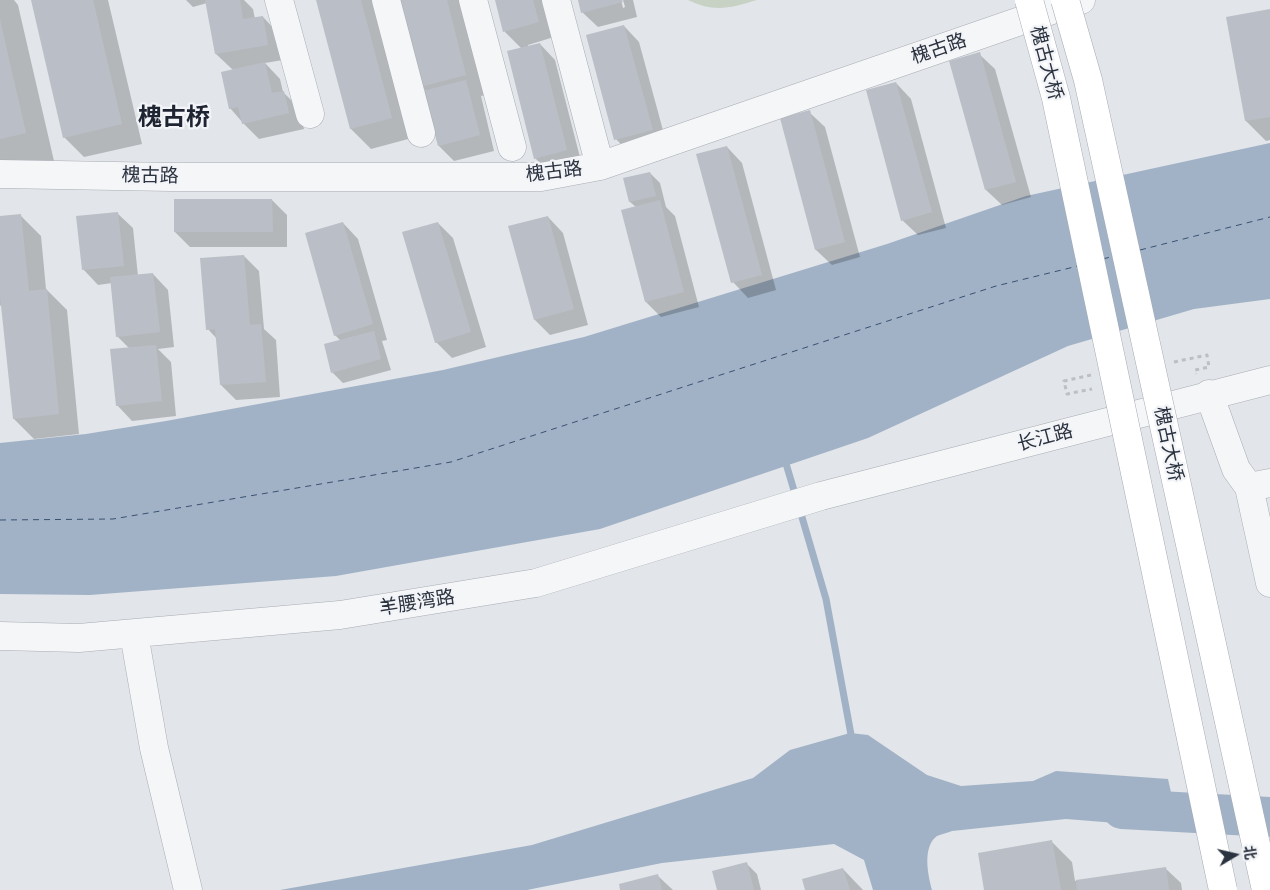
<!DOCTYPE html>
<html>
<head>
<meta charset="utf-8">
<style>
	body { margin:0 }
	#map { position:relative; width:1270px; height:890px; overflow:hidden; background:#e2e5e9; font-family:Cabin,"Noto Sans SC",sans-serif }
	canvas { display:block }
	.north { position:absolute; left:1210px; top:830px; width:50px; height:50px; -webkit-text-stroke:4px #f2f4f7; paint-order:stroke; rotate:81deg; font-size:14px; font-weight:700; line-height:20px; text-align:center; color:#2c3340 }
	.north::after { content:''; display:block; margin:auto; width:18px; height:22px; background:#2c3340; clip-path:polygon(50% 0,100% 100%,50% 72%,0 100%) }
</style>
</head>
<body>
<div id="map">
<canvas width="1270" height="890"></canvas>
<div class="north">北</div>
</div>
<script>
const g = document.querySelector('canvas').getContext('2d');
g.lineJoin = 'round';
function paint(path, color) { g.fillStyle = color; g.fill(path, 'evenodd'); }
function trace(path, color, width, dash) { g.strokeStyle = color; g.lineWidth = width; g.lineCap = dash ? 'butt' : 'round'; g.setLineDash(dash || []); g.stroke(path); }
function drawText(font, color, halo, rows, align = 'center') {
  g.font = font + ' Cabin,"Noto Sans SC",sans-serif'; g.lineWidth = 4.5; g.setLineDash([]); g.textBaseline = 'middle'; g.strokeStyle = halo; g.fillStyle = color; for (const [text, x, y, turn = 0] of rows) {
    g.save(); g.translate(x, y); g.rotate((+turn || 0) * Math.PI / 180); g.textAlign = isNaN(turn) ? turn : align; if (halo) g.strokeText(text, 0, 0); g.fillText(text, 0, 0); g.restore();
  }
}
const green = new Path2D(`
	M 688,0 L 757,0 C 730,8 715,13 688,0 Z`);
const water = new Path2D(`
	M 1270,143 L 1270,299 L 1194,309 L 1068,346 L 868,438 L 600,529 L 336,576 L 90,595 L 0,594 L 0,443 L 86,434 L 166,421 L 443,370 L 584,337 L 887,244 L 1026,196 Z
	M 850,733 L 868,735 L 927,775 L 961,786 L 1033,781 L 1056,771 L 1168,779 L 1179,828 L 1066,819 L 952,831 C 948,833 941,834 937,836 C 922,847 928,875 932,890 L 873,890 L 864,860 L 834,844 L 662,863 L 527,890 L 280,890 L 532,845 L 753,778 L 790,750 Z`);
const shadow = new Path2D(`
	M 0,0 L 14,0 L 18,5 L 54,161 L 0,173 Z
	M 32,0 L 108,0 L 142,144 L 84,157 L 64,137 Z
	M 186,0 L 244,0 L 253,9 L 255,19 L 263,17 L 278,33 L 283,60 L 265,63 L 280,79 L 283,92 L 299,108 L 304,129 L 259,139 L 243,123 L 230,108 L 233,70 L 216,54 L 207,3 L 193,7 Z
	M 317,0 L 376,0 L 412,138 L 371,149 L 351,129 Z
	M 399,0 L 462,0 L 485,95 L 481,96 L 494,151 L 454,161 L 439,146 L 425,90 L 421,86 Z
	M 496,0 L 544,0 L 554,37 L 528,45 L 528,47 L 540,44 L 555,60 L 582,165 L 550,173 L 535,158 L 522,49 L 505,32 Z
	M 579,0 L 621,0 L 623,8 L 625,7 L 623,0 L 633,0 L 637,17 L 598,27 L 582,12 Z
	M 1270,10 L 1270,140 L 1266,141 L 1246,121 Z
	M 624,26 L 639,42 L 667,145 L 631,155 L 616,139 Z
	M 979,54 L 995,69 L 1031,197 L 1002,205 L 986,190 L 950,62 Z
	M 896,83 L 911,99 L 946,228 L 918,235 L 902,220 Z
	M 809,112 L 825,127 L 860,257 L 832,265 L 816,250 L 781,119 Z
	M 727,147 L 742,163 L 776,290 L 748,298 L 733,282 Z
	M 650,173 L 660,183 L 666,207 L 675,216 L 699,307 L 661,317 L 646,302 L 636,207 L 630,202 Z
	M 272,200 L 287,215 L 287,247 L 190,247 L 175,232 Z
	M 117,213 L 133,228 L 138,276 L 153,274 L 168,290 L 174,347 L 158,349 L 171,362 L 176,416 L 132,421 L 117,405 L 130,349 L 117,336 L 112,283 L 98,285 L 83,269 Z
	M 21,216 L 41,236 L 46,289 L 67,310 L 79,434 L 34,439 L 14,419 L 3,308 L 0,305 L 0,218 Z
	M 548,217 L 563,233 L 588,325 L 550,335 L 535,320 Z
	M 343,223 L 358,239 L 387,340 L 382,341 L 391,370 L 343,383 L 332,372 L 341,341 L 335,335 Z
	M 438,223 L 453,238 L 486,347 L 452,358 L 436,342 Z
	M 244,256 L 259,271 L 264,329 L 276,340 L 280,397 L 236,400 L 221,385 L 217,339 L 208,329 Z
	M 1052,842 L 1072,862 L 1075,881 L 1165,868 L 1181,883 L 1182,890 L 985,890 Z
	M 746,863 L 757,874 L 761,890 L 718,890 Z
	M 843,869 L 863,890 L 806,890 Z
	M 658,876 L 673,890 L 622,890 Z`);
const stream = new Path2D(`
	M 784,457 L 796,497
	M 799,507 L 826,599 L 852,740`);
const river = new Path2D(`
	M 1122,809 L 1270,817`);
const ferry = new Path2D(`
	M 1140,250 L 1270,217
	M 1103,259 L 1114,256
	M 0,520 L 113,519 L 451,462 L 996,286 L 1078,266`);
const building = new Path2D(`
	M 31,0 L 93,0 L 122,124 L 63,138 Z
	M 205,0 L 240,0 L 243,19 L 263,16 L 268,45 L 215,54 Z
	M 316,0 L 361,0 L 392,118 L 350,129 Z
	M 398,0 L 447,0 L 466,75 L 420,87 Z
	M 495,0 L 533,0 L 539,22 L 503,32 Z
	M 578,0 L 622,0 L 623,2 L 581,13 Z
	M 1270,9 L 1270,117 L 1245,121 L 1226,17 Z
	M 0,20 L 26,133 L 0,139 Z
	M 624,25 L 653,130 L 614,140 L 586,35 Z
	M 540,43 L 567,150 L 534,159 L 507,51 Z
	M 980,52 L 1016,182 L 985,190 L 949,61 Z
	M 265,62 L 272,93 L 284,91 L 289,113 L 242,124 L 238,107 L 229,109 L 221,72 Z
	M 466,80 L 480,135 L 438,146 L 423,91 Z
	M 896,82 L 932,212 L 901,221 L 866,90 Z
	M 810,110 L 845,242 L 815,250 L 780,118 Z
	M 727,146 L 762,275 L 731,283 L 696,154 Z
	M 650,172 L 656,196 L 629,202 L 623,178 Z
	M 174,199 L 272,199 L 273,232 L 174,232 Z
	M 660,200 L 684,292 L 645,302 L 621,210 Z
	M 118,212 L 124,266 L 82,270 L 76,216 Z
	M 21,214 L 29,291 L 47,289 L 59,414 L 13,419 L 0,296 L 0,216 Z
	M 548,216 L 574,309 L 534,320 L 508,226 Z
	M 343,222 L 373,324 L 334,336 L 305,233 Z
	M 438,222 L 471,332 L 435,343 L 402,232 Z
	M 244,255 L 250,325 L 261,324 L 266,382 L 220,385 L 215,329 L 206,330 L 200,258 Z
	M 153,273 L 160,332 L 116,337 L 110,277 Z
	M 374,331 L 381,359 L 331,373 L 324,344 Z
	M 156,345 L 162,401 L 116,406 L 110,349 Z
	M 1052,840 L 1061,890 L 984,890 L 978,853 Z
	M 747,862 L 754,890 L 717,890 L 712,871 Z
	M 1166,867 L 1169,890 L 1077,890 L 1076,880 Z
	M 843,868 L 850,890 L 805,890 L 802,879 Z
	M 658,874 L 662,890 L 620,890 L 619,884 Z`);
const path = new Path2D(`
	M 1174,362 L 1207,355 L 1209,367 L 1195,370 L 1196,374
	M 1091,375 L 1064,381 L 1067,394 L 1092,389`);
const minor = new Path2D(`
	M 279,0 L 310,114
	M 386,0 L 421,133
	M 473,0 L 512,147
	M 556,0 L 600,166
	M 0,174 L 171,177 L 541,177 L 600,166 L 1081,0
	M 1209,394 L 1236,469 L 1249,487 L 1270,483
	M 1249,487 L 1270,583
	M 134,634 L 154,748 L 188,890
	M 0,636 L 79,638 L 340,615 L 536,583 L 821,496 L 1270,380`);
const majorBridge = new Path2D(`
	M 1029,0 L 1056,98 L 1223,890
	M 1065,0 L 1088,80 L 1266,890`);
const streetNames = [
	["槐古路",939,49,-19],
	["槐古大桥",1046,63,75],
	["槐古路",554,172,-7],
	["槐古路",150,176,1],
	["长江路",1045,438,-15],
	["槐古大桥",1168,444,78],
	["羊腰湾路",417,603,-9]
];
const districtNames = [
	["槐古桥",174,118]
];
paint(green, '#c8d2c4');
paint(water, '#a1b2c6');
paint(shadow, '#0003');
trace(stream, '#a1b2c6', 7);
trace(river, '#a1b2c6', 40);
trace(ferry, '#395170', 1, [6, 5]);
paint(building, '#babec6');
trace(minor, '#a8acb3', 29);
trace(path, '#bdbfc4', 3, [4, 4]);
trace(minor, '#f5f6f8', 28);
trace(majorBridge, '#a3a9b4', 29, []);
trace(majorBridge, '#fff', 28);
drawText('19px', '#2c3340', '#f2f4f7', streetNames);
drawText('bold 24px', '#1e2431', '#f2f4f7', districtNames);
</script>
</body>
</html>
